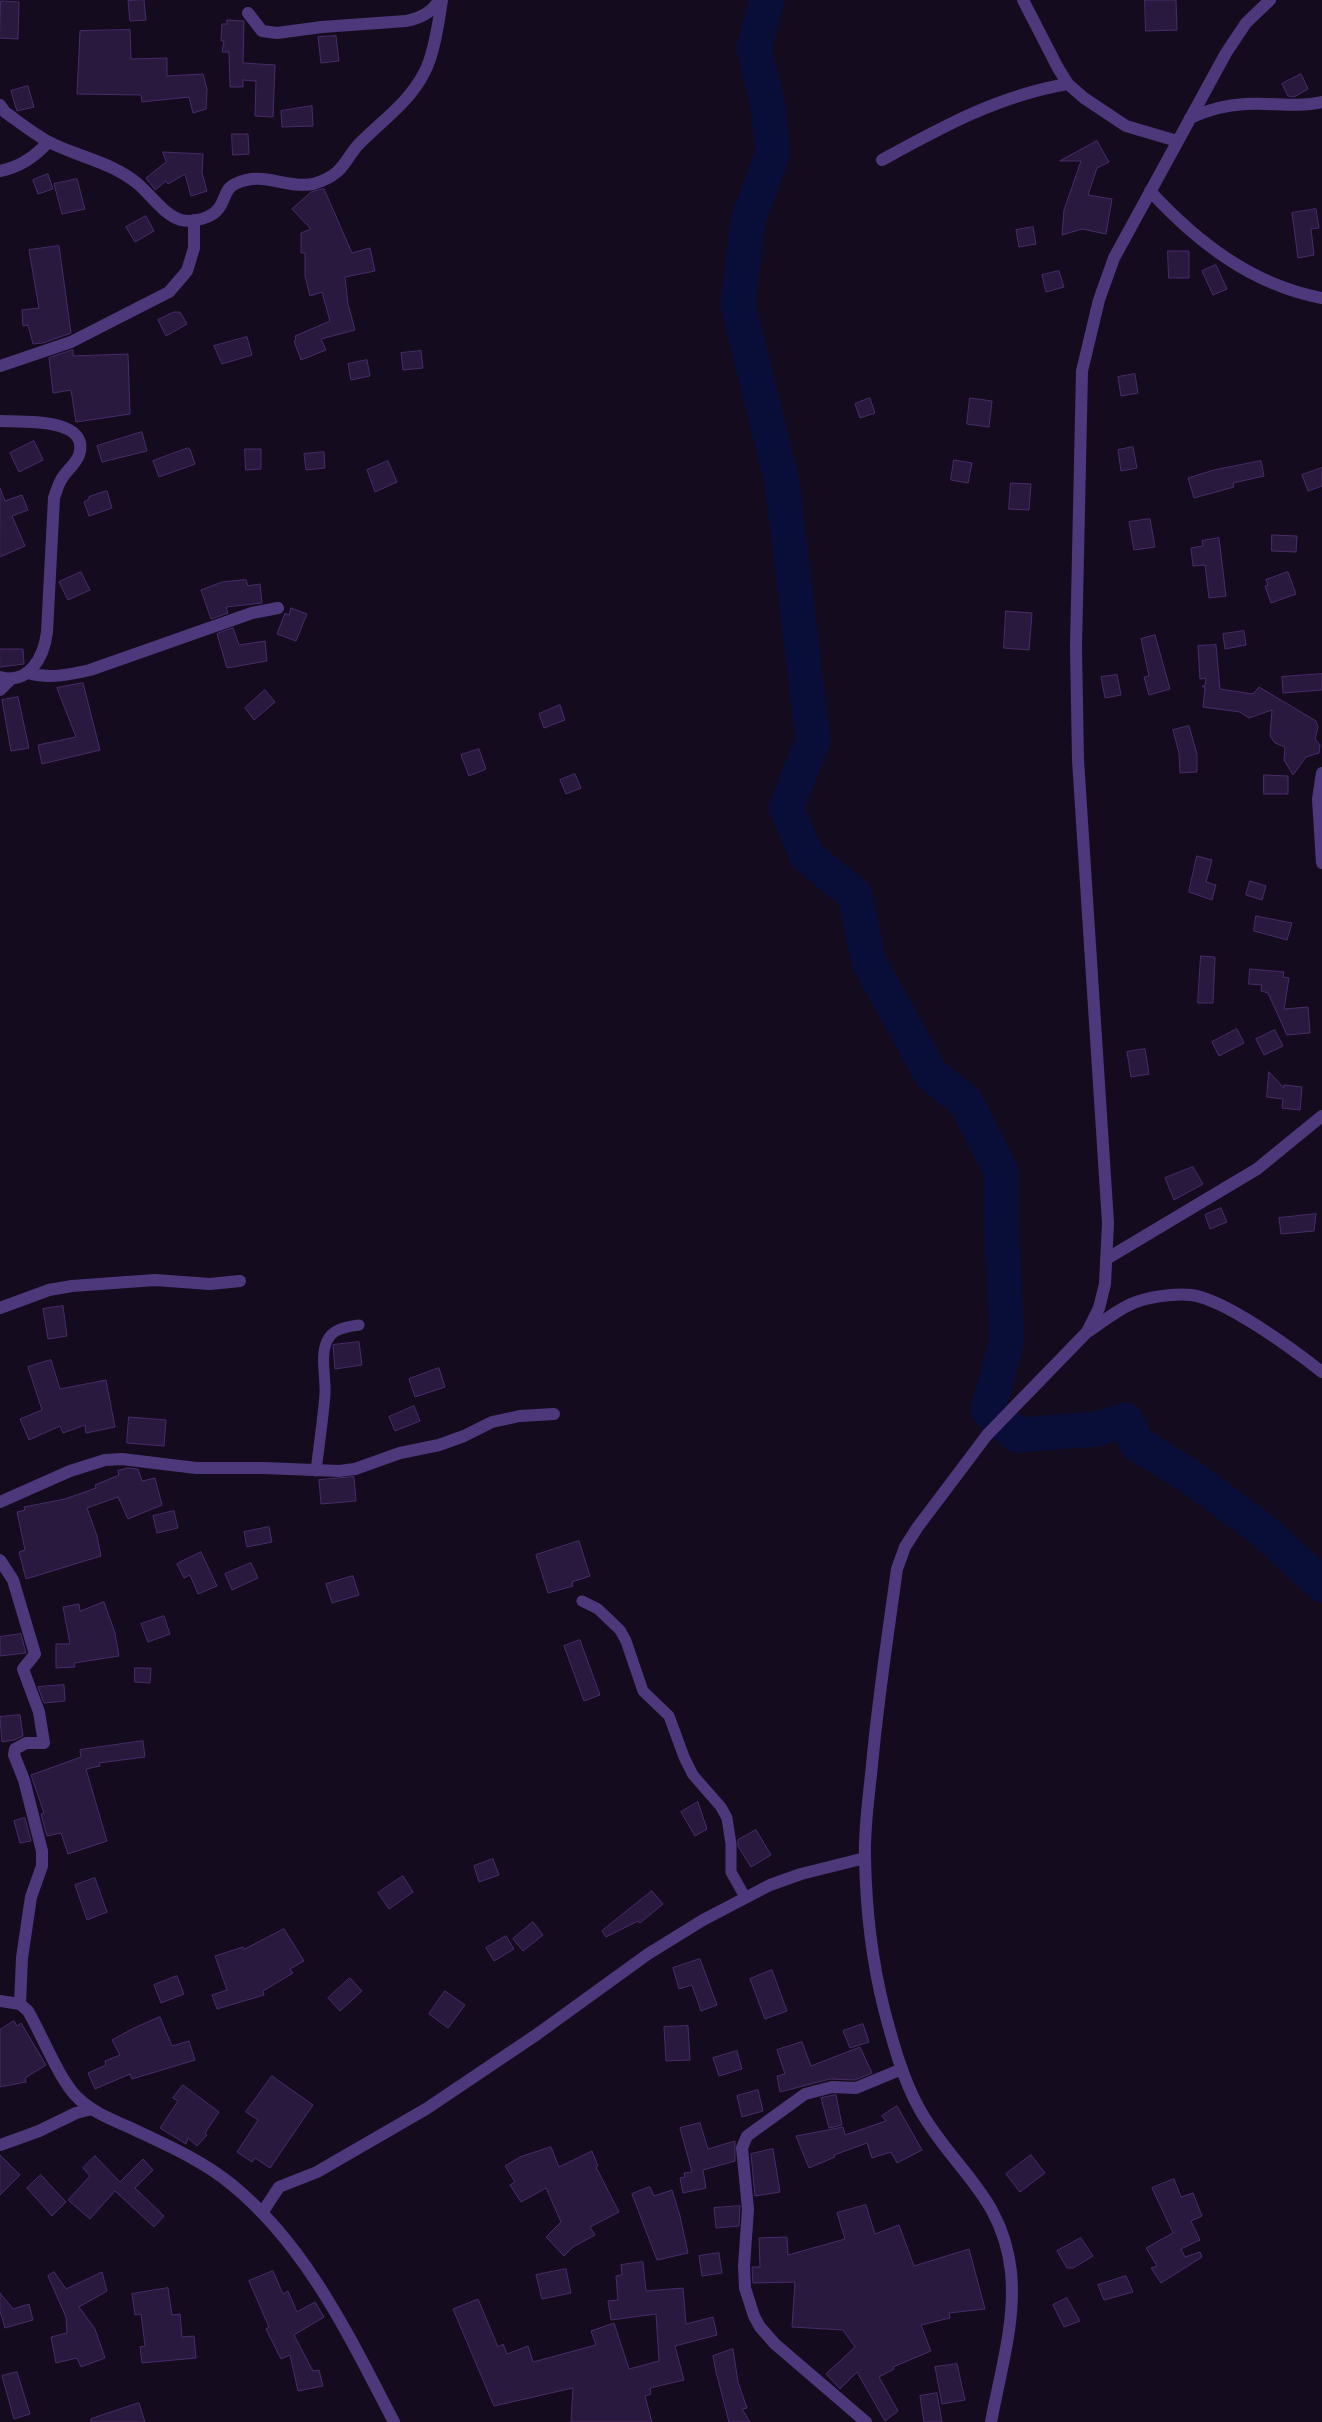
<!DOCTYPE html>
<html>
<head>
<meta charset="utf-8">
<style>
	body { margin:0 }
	canvas { display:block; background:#140c1e }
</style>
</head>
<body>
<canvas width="1322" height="2422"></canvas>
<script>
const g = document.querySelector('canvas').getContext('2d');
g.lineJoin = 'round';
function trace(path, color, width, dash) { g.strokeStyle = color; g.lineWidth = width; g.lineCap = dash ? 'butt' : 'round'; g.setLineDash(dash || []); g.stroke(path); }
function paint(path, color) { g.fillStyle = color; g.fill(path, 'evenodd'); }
const river = new Path2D(`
	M 767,0 L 754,48 L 768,106 L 773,153 L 748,220 L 738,305 L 782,482 L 813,740 L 786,808 L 807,856 L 855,895 L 869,962 L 931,1074 L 966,1102 L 1001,1171 L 1001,1221 L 1007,1340 L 988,1410 L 1018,1435 L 1096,1429 L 1126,1420 L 1136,1443 L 1191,1477 L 1264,1531 L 1322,1585`);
const building = new Path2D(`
	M 144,0 L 146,20 L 130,21 L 128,1 Z
	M 1145,0 L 1176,0 L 1177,30 L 1146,31 Z
	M 1,1 L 19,2 L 18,39 L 0,38 Z
	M 227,20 L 244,21 L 243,63 L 275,65 L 273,117 L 255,116 L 256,81 L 243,80 L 243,87 L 230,87 L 229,52 L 222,52 L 224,41 L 221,41 L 222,24 L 227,24 Z
	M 130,30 L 131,59 L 167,58 L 167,76 L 203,74 L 207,89 L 206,109 L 193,113 L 189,97 L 142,102 L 141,95 L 77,94 L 80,31 Z
	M 336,36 L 339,61 L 321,63 L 318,37 Z
	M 1301,74 L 1308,89 L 1294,97 L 1288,96 L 1282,84 Z
	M 28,86 L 34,107 L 17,111 L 11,91 Z
	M 312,106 L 313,126 L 282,127 L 281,111 Z
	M 232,134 L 248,134 L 249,154 L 233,155 Z
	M 1097,141 L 1109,162 L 1097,168 L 1088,195 L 1112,199 L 1106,234 L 1082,229 L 1062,235 L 1064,210 L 1081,161 L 1060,161 Z
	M 163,152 L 203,154 L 202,173 L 207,191 L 191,196 L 185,174 L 168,184 L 166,181 L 155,190 L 146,178 L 166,162 Z
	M 48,174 L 53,189 L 38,194 L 33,180 Z
	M 77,179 L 85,209 L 62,214 L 54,184 Z
	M 324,189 L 352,253 L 370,248 L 375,271 L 345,277 L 348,304 L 355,330 L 321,339 L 326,350 L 301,360 L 294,341 L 296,340 L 295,336 L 330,321 L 322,292 L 310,296 L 305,276 L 305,253 L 301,253 L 301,233 L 311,229 L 292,209 L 311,192 Z
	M 1316,209 L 1319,228 L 1311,229 L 1314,255 L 1298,258 L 1292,213 Z
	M 146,216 L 154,231 L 135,242 L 126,227 Z
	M 1033,227 L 1036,244 L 1019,247 L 1016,230 Z
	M 59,246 L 71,333 L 43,343 L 33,344 L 28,325 L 23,326 L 22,310 L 39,308 L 29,250 Z
	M 1168,251 L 1189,251 L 1189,278 L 1169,278 Z
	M 1216,265 L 1227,289 L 1213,295 L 1202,271 Z
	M 1059,271 L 1064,287 L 1046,292 L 1042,275 Z
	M 174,312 L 180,312 L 187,324 L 166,336 L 158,320 Z
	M 247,337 L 252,355 L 222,364 L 214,346 Z
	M 73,350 L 73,356 L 128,354 L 130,414 L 76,422 L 71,390 L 53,393 L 49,358 Z
	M 421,351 L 423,368 L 403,370 L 401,353 Z
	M 367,360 L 370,376 L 351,380 L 348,364 Z
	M 1135,374 L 1138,393 L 1121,396 L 1118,377 Z
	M 870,398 L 875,413 L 860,418 L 855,404 Z
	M 970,398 L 992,401 L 989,427 L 967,424 Z
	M 142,432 L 147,451 L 102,462 L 97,446 Z
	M 34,441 L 43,460 L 19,472 L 10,453 Z
	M 1133,447 L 1137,468 L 1121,471 L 1118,450 Z
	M 188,448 L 190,449 L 195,464 L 159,477 L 153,461 Z
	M 245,449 L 261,449 L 261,469 L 246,470 Z
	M 324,452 L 325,468 L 306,470 L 304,454 Z
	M 954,460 L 972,463 L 968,483 L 951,480 Z
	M 388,461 L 397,482 L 375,492 L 367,470 Z
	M 1261,461 L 1264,476 L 1233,483 L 1234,487 L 1194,498 L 1188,478 L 1214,470 Z
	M 1322,468 L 1322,486 L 1308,491 L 1302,475 Z
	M 1011,483 L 1031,484 L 1029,510 L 1009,509 Z
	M 0,488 L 5,501 L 22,495 L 28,510 L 12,516 L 25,546 L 0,557 Z
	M 107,491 L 112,508 L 89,516 L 84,502 L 89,499 L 89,497 Z
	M 1150,519 L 1155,547 L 1134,550 L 1129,522 Z
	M 1272,535 L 1297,536 L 1296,552 L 1272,551 Z
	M 1219,538 L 1226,596 L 1209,598 L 1205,565 L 1193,566 L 1191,548 L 1203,546 L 1202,541 Z
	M 81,572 L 90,590 L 68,600 L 59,582 Z
	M 1288,572 L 1296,594 L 1271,603 L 1265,586 L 1268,585 L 1266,580 Z
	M 246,580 L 248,586 L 260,584 L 262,603 L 226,607 L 228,613 L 211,619 L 201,590 L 222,582 Z
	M 291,608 L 307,614 L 296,641 L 277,634 L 285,613 L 289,615 Z
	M 1006,611 L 1032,613 L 1029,650 L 1004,648 Z
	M 233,628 L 239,645 L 265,641 L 267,661 L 227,668 L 217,634 Z
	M 1244,631 L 1246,645 L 1225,649 L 1223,634 Z
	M 1155,635 L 1170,689 L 1149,695 L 1144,677 L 1149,676 L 1141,639 Z
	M 1216,645 L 1220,689 L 1253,694 L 1259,687 L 1316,721 L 1318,727 L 1315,739 L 1320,745 L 1319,753 L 1306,757 L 1293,775 L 1284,760 L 1285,747 L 1275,743 L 1270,736 L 1272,710 L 1249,718 L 1240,712 L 1203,707 L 1205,688 L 1202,686 L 1205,686 L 1206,678 L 1200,679 L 1198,646 Z
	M 0,649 L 23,649 L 24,664 L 0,667 Z
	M 1322,674 L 1322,690 L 1283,693 L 1282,677 Z
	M 1117,675 L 1121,695 L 1105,698 L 1101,677 Z
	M 83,683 L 100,750 L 42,764 L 38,745 L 76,737 L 57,688 Z
	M 265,690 L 275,702 L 254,720 L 245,708 Z
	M 18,697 L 29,748 L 11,751 L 2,700 Z
	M 560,705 L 565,720 L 544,728 L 539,714 Z
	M 1189,726 L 1197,754 L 1197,772 L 1180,773 L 1179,753 L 1173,730 Z
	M 479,749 L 486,769 L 469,776 L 461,755 Z
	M 575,774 L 581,788 L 566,794 L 560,780 Z
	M 1264,775 L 1288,776 L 1288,794 L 1264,794 Z
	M 1197,856 L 1212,860 L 1206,882 L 1216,885 L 1212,900 L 1189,892 Z
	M 1250,881 L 1266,886 L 1262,900 L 1246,895 Z
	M 1256,916 L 1292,923 L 1287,940 L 1254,931 Z
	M 1201,956 L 1215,957 L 1213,1003 L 1198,1003 Z
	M 1250,969 L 1284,972 L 1283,977 L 1289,978 L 1284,1009 L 1308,1007 L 1310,1033 L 1287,1035 L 1268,993 L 1261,991 L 1262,985 L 1249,984 Z
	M 1237,1029 L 1244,1043 L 1219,1056 L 1212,1042 Z
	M 1275,1030 L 1283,1046 L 1264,1055 L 1256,1039 Z
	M 1145,1049 L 1149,1074 L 1131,1077 L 1127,1052 Z
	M 1269,1072 L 1284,1088 L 1284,1085 L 1302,1087 L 1300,1110 L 1282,1108 L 1283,1099 L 1267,1097 Z
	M 1193,1167 L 1203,1184 L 1174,1200 L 1165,1178 Z
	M 1221,1208 L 1227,1222 L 1210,1229 L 1205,1215 Z
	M 1316,1214 L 1314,1231 L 1281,1234 L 1279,1218 Z
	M 63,1306 L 67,1336 L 48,1339 L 43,1309 Z
	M 359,1342 L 362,1365 L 335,1369 L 333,1345 Z
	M 51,1360 L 60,1389 L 106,1380 L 115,1427 L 86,1433 L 85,1425 L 63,1433 L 60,1426 L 29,1440 L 20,1419 L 42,1410 L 28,1367 Z
	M 439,1368 L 445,1387 L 415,1397 L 409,1379 Z
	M 414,1406 L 420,1421 L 395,1431 L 389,1417 Z
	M 129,1417 L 166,1420 L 164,1446 L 127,1443 Z
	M 128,1468 L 138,1469 L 142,1481 L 155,1478 L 162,1505 L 128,1519 L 118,1497 L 87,1508 L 97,1536 L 101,1556 L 26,1579 L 19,1552 L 25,1550 L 17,1512 L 25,1510 L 24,1507 L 65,1499 L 96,1488 L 95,1485 L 119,1475 L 118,1471 Z
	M 354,1477 L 356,1501 L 321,1504 L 319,1480 Z
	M 174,1511 L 178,1528 L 157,1533 L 153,1516 Z
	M 269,1527 L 272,1542 L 247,1547 L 244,1532 Z
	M 579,1541 L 590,1576 L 572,1582 L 573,1586 L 548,1593 L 536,1555 Z
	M 201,1552 L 217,1586 L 198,1594 L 190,1575 L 184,1578 L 177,1564 Z
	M 251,1563 L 258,1578 L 232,1590 L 225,1574 Z
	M 353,1576 L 359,1595 L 332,1603 L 326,1584 Z
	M 104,1602 L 115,1633 L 119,1656 L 74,1663 L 75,1667 L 56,1668 L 56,1644 L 70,1644 L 63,1607 L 79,1604 L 80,1611 Z
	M 164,1616 L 170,1634 L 148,1642 L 141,1624 Z
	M 21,1634 L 26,1653 L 0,1656 L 0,1637 Z
	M 580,1640 L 600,1695 L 584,1701 L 564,1646 Z
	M 135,1668 L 151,1668 L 150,1683 L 135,1682 Z
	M 64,1685 L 65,1701 L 44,1703 L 38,1687 Z
	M 20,1715 L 23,1736 L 14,1740 L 2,1742 L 0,1717 Z
	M 143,1741 L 145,1757 L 99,1763 L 100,1766 L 86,1769 L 107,1841 L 68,1854 L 61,1833 L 47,1836 L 41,1814 L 44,1813 L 31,1775 L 81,1757 L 80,1750 Z
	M 698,1802 L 707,1829 L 695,1836 L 681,1812 Z
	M 25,1818 L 31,1841 L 20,1843 L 14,1821 Z
	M 756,1830 L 771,1855 L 751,1867 L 738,1846 L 738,1840 Z
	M 493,1859 L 499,1875 L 479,1882 L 474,1866 Z
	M 403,1876 L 413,1892 L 389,1909 L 378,1893 Z
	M 95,1878 L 107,1912 L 87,1920 L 75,1885 Z
	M 652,1891 L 663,1904 L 640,1923 L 638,1921 L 606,1937 L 602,1931 Z
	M 533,1922 L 543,1935 L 523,1951 L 513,1939 Z
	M 284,1929 L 304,1961 L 290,1969 L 293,1973 L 263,1991 L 264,1995 L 217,2009 L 212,1995 L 227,1990 L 215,1956 L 243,1947 L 244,1949 Z
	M 506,1936 L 514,1949 L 494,1961 L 486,1948 Z
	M 700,1959 L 717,2005 L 701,2011 L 692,1985 L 679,1989 L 673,1968 Z
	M 772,1970 L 787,2011 L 765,2019 L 750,1979 Z
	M 177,1976 L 184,1994 L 161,2003 L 154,1985 Z
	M 350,1978 L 362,1991 L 340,2011 L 328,1998 Z
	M 445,1991 L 465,2005 L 448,2028 L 429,2014 Z
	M 160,2017 L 172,2046 L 189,2041 L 195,2060 L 132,2079 L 130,2074 L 95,2089 L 88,2073 L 106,2065 L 105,2061 L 120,2055 L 112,2040 L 134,2028 Z
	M 14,2021 L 17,2026 L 21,2023 L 46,2065 L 25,2078 L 26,2082 L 0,2087 L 0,2030 Z
	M 863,2024 L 869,2042 L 850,2048 L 843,2031 Z
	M 688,2026 L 690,2060 L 666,2061 L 664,2027 Z
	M 802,2042 L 811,2066 L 860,2047 L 872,2073 L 855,2080 L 830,2079 L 780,2092 L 777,2076 L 785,2074 L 777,2050 Z
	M 737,2051 L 742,2069 L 719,2076 L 713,2058 Z
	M 272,2076 L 313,2105 L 270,2168 L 255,2158 L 252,2162 L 237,2152 L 258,2120 L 246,2112 Z
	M 183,2085 L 219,2112 L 205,2133 L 207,2135 L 197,2146 L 188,2138 L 186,2144 L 160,2128 L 178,2101 L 173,2098 Z
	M 758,2090 L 763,2111 L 742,2117 L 737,2096 Z
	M 836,2095 L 842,2125 L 829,2128 L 821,2098 Z
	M 897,2106 L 922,2150 L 897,2163 L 891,2152 L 872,2158 L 867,2143 L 834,2155 L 835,2157 L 809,2168 L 796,2136 L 843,2127 L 845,2135 L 886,2121 L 882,2116 Z
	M 700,2123 L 708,2149 L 735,2141 L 735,2161 L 703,2170 L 706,2188 L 683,2193 L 680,2178 L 685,2177 L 684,2173 L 692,2172 L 680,2128 Z
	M 551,2147 L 559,2167 L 592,2151 L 598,2166 L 596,2167 L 619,2212 L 590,2227 L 595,2235 L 573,2247 L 564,2256 L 546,2237 L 561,2222 L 546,2188 L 521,2202 L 510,2185 L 515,2182 L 505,2166 L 520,2157 Z
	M 773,2149 L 780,2192 L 755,2196 L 751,2154 Z
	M 0,2155 L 20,2175 L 0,2195 Z
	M 1031,2155 L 1045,2173 L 1020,2192 L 1006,2174 Z
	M 95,2156 L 120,2182 L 143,2159 L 153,2170 L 135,2188 L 164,2216 L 154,2227 L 115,2191 L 90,2219 L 68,2200 L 90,2176 L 83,2168 Z
	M 41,2175 L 66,2202 L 52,2216 L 27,2188 Z
	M 1174,2179 L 1181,2197 L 1193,2193 L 1202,2216 L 1191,2221 L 1200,2240 L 1181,2249 L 1185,2257 L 1200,2252 L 1202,2257 L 1161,2283 L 1151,2268 L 1157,2266 L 1146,2248 L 1173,2233 L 1152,2188 Z
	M 650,2187 L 654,2196 L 672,2190 L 680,2216 L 688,2253 L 657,2260 L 632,2194 Z
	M 866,2205 L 875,2234 L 899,2225 L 914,2266 L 969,2249 L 985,2309 L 949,2313 L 950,2318 L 921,2325 L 931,2351 L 893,2367 L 894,2369 L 879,2377 L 898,2411 L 885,2421 L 857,2372 L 840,2389 L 826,2374 L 855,2347 L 843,2330 L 792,2327 L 795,2282 L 753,2283 L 752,2267 L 760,2267 L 759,2238 L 787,2237 L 788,2255 L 845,2239 L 837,2213 Z
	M 740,2206 L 739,2226 L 716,2228 L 714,2208 Z
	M 1081,2238 L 1093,2256 L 1073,2268 L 1067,2268 L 1057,2251 Z
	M 719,2253 L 722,2273 L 702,2276 L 699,2256 Z
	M 643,2262 L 646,2291 L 683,2288 L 686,2324 L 713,2317 L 717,2335 L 675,2346 L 684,2380 L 650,2388 L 651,2394 L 645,2396 L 652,2422 L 571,2422 L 573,2388 L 494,2406 L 453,2309 L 478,2299 L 498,2347 L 503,2344 L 507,2354 L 528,2346 L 533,2362 L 596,2345 L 591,2331 L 614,2323 L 629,2369 L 659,2361 L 656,2314 L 611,2320 L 608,2301 L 618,2300 L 616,2276 L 622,2275 L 621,2265 Z
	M 566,2269 L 571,2293 L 542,2299 L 536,2275 Z
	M 273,2271 L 283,2294 L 288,2291 L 297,2312 L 315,2302 L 324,2317 L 294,2335 L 313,2371 L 319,2370 L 323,2386 L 298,2391 L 290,2355 L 281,2359 L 266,2329 L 269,2327 L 249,2281 Z
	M 54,2272 L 66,2289 L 102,2272 L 107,2291 L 79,2307 L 95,2329 L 105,2358 L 81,2367 L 77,2358 L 56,2363 L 51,2337 L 67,2333 L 66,2317 L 48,2276 Z
	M 1126,2276 L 1133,2292 L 1104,2300 L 1098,2285 Z
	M 168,2288 L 172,2315 L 180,2314 L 182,2337 L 194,2336 L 196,2358 L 142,2363 L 140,2347 L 145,2346 L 141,2314 L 135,2315 L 132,2294 Z
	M 0,2293 L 13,2309 L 29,2304 L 33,2320 L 5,2328 L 0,2311 Z
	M 1067,2298 L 1080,2321 L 1064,2327 L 1053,2305 Z
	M 733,2349 L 738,2382 L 747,2408 L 742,2409 L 750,2422 L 729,2422 L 716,2372 L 713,2356 Z
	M 957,2364 L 965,2400 L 942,2404 L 935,2367 Z
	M 17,2372 L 30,2414 L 14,2419 L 2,2376 Z
	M 937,2393 L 942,2422 L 924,2422 L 920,2396 Z
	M 139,2403 L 145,2422 L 91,2422 L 91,2419 Z`);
const lane = new Path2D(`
	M 316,1471 C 319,1445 323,1420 325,1394 C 326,1378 320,1356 327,1341 C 333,1328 347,1327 359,1325
	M 582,1601 L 598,1609 L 620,1630 L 626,1641 L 643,1691 L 669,1716 L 684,1757 L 693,1775 L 721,1807 L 727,1818 L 731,1844 L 731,1872 L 745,1897`);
const street = new Path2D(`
	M 1023,0 L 1058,68 L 1068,84 L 1084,98 L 1126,126 L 1177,141
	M 248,13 L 262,31 L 277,33 L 322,27 L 406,21 C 420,18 432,13 439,0
	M 0,105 L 5,112 C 19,122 34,134 49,142 C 78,157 112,162 138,184 C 151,195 164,215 181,220 C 193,223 212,218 219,208 C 225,200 225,188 235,184 C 263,170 285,189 313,184 C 320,182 331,177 337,172 C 345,165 350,154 358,145 C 380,122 409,103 424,73 C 434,56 439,20 442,0
	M 1190,118 C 1207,110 1226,105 1245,104 C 1272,102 1296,108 1322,102
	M 882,160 C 942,127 1000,95 1068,84
	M 0,171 C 20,167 35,157 48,142
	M 1150,191 C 1197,242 1252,285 1322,298
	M 0,366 L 71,342 L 169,292 L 187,271 L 194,248 L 194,220
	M 0,421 C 21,422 91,417 79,455 C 76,464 65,472 61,480 C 58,485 56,492 54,498 L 47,632 C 44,657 29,685 0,677
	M 28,673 C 49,679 68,675 90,670 L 252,613 L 278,608
	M 0,690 L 11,679
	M 1322,773 L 1318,799 L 1322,863
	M 1108,1258 L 1257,1169 L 1322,1116
	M 0,1308 L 49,1290 L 72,1286 L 155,1280 L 210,1284 L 240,1281
	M 1089,1331 C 1102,1322 1116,1311 1131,1304 C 1147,1297 1174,1293 1191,1295 C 1225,1299 1294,1350 1322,1372
	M 0,1502 L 70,1471 L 105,1460 L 122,1459 L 196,1468 L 264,1468 L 339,1471 L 355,1469 L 400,1453 L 439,1445 L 464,1436 L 492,1422 L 520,1416 L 554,1414
	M 0,1560 L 13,1580 L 35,1654 L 23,1669 L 39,1712 L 44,1743 L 26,1743 L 15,1749 L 14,1755 L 24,1780 L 42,1851 L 42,1866 L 31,1897 L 22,1958 L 20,2004
	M 0,2001 L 20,2004 L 28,2011 C 42,2035 60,2082 79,2099 C 95,2114 116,2121 135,2130 C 167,2145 203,2161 231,2184 C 307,2246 349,2336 394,2422
	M 0,2145 L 39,2131 L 76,2113 L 92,2109
	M 262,2213 L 279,2187 L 317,2172 L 426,2109 L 536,2035 L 648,1954 L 703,1920 L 770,1885 L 801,1874 L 865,1858
	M 866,2422 L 775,2344 L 760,2327 L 754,2316 L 745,2288 L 744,2266 L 748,2209 L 742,2148 L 747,2136 L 805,2094 L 832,2087 L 856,2088 L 902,2069
	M 991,2422 C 1000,2373 1016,2322 1011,2272 C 1003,2196 954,2170 920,2110 C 903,2080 893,2043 884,2009 C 872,1961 866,1908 865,1858 C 864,1827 869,1796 872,1765 C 878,1699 888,1634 897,1569 L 905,1547 L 917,1528 L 987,1435 L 1087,1332 L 1099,1308 L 1105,1284 L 1108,1223 L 1078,760 L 1076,647 L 1082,371 L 1099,300 L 1114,258 L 1226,53 L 1246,23 L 1270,0`);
trace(river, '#090e39', 35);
paint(building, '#2a193e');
trace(building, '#482b6a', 1);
trace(lane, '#4d387c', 11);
trace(street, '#4d387c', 12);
</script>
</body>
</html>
